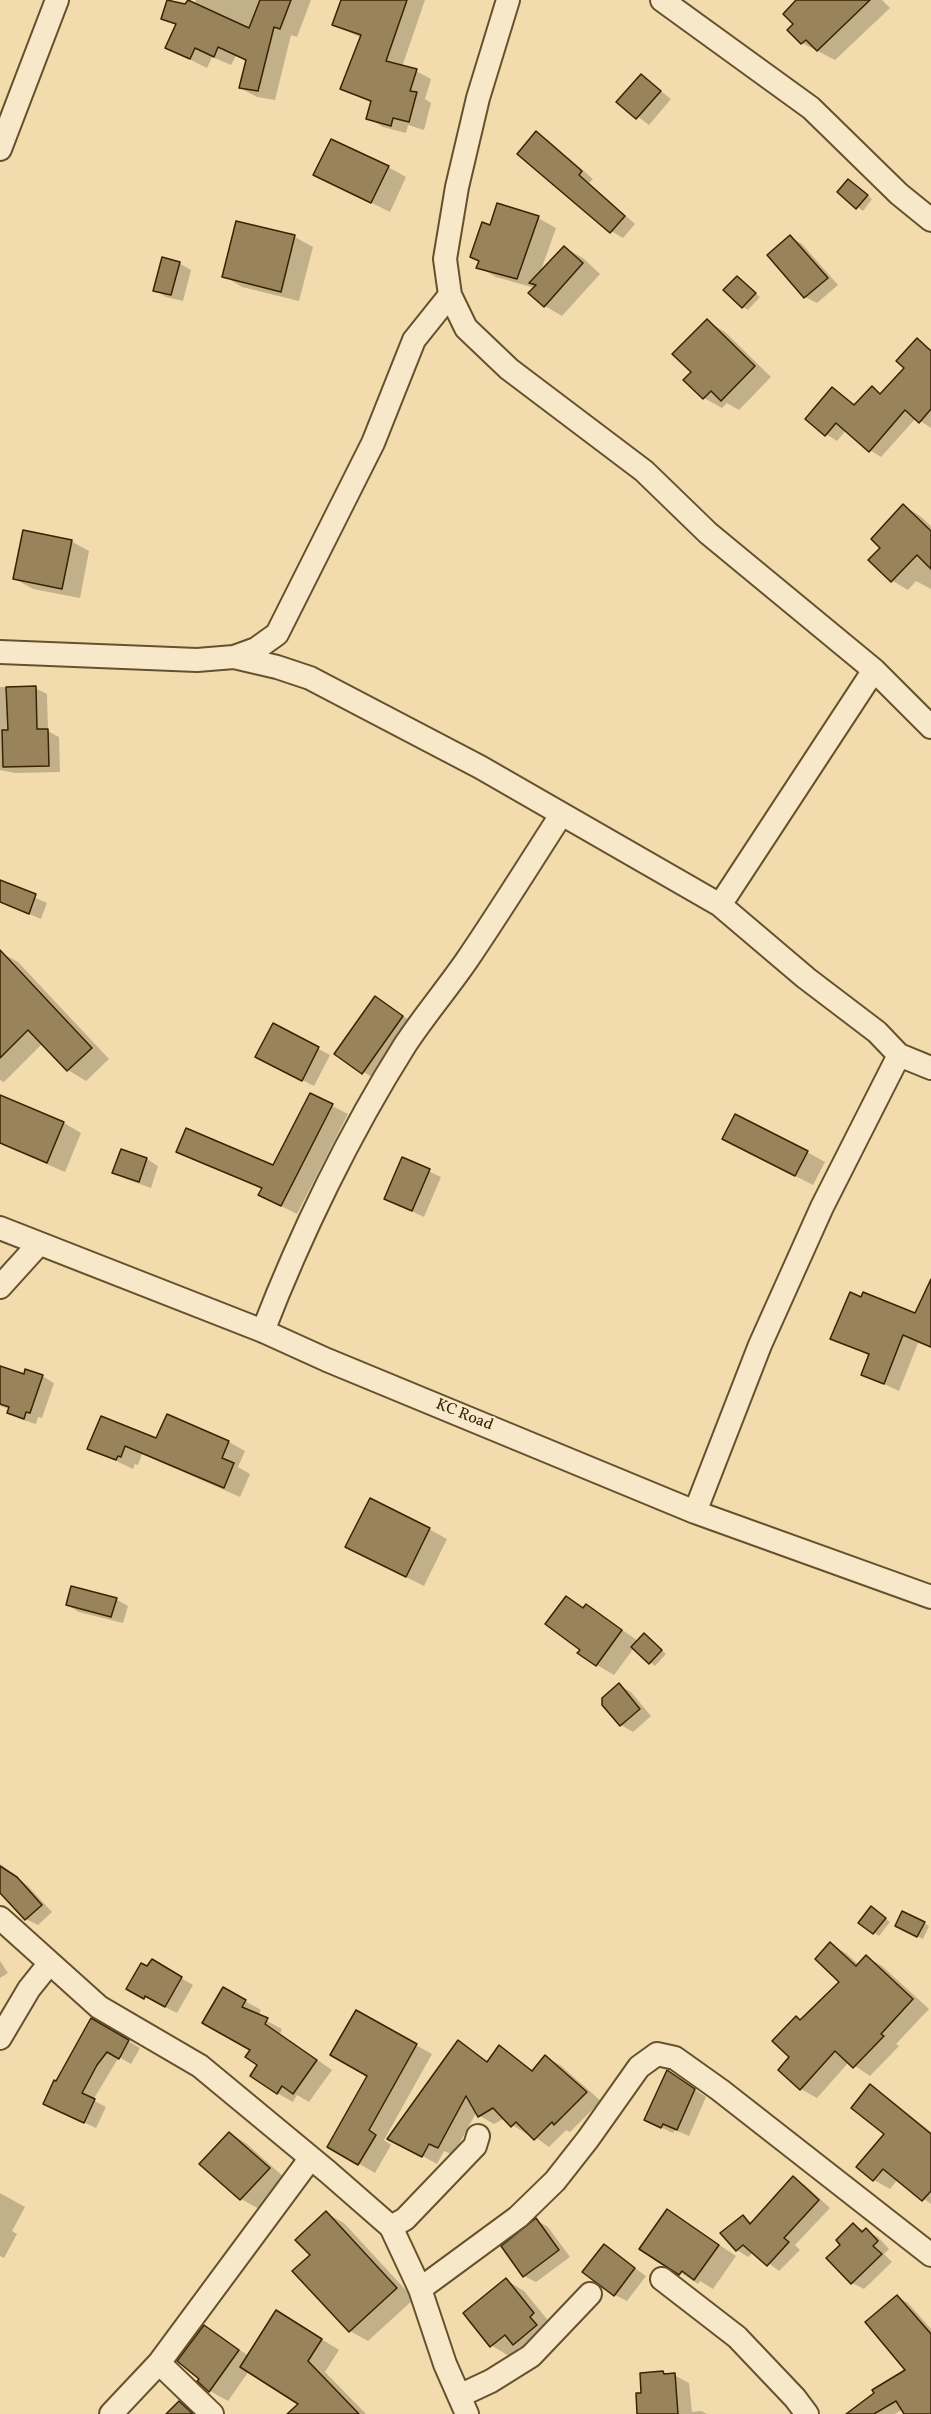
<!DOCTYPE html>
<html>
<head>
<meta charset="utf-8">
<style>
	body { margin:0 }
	canvas { display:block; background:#f2dcad }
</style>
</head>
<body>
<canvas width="931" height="2414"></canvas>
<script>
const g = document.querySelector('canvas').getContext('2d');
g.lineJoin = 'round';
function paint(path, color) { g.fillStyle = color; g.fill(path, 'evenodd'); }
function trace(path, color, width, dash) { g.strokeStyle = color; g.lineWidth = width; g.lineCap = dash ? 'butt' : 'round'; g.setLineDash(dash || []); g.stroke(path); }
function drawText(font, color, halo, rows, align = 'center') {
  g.font = font + ' Vollkorn,serif'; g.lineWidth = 4.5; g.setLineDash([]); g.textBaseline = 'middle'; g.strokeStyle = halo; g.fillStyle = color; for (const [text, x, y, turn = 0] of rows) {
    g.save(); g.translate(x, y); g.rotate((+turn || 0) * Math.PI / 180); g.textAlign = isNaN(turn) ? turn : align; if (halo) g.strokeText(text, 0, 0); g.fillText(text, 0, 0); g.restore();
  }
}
const shadow = new Path2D(`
	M 169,0 L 186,6 L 194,5 L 196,0 L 311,0 L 297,37 L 291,35 L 275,100 L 257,97 L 240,88 L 247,61 L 236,56 L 231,65 L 212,57 L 207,68 L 167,48 L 177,26 L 163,18 Z
	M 343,0 L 425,0 L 402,67 L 416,71 L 431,79 L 425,99 L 431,103 L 424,130 L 408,125 L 406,133 L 383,127 L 368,118 L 372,103 L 341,88 L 362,38 L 334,25 Z
	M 799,0 L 882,0 L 890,8 L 835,60 L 802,43 L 789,30 L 795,24 Z
	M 641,76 L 671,99 L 649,125 L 619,102 Z
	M 536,133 L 548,140 L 593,179 L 589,183 L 635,224 L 623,238 L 611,231 Z
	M 388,167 L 406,177 L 390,212 L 315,175 Z
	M 854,184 L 872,199 L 863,211 L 839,192 Z
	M 538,218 L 556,228 L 540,273 L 565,248 L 583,258 L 600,274 L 562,316 L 545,306 L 535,288 L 496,277 L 478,267 L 491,227 Z
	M 237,222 L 295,237 L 313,247 L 299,301 L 242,287 L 224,276 Z
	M 790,237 L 802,244 L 838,285 L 817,303 L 805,297 Z
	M 179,263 L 191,270 L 183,301 L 166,297 L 155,290 Z
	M 737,278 L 760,297 L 748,310 L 743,307 Z
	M 707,321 L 725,332 L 771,377 L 739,410 L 727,403 L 722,408 L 704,398 L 693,372 Z
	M 917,340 L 931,349 L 931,428 L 916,418 L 881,457 L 870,450 L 846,430 L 837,441 L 826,434 L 833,389 L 856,405 L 872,388 L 882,394 L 906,368 Z
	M 904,506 L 920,516 L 931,526 L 931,589 L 916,581 L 908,590 L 891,580 L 882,548 Z
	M 71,541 L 89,551 L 80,598 L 33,589 L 15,579 Z
	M 0,687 L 35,688 L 47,694 L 48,731 L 59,737 L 60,772 L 15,773 L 0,770 Z
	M 2,883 L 47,903 L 41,919 L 0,902 Z
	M 0,952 L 18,962 L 109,1059 L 86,1081 L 68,1070 L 43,1043 L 4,1082 L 0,1080 Z
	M 375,998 L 420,1027 L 381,1083 L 336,1054 Z
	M 273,1025 L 330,1055 L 314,1086 L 269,1063 Z
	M 311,1095 L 348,1114 L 297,1214 L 275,1203 L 263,1189 L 193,1160 L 178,1151 L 274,1167 Z
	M 0,1096 L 64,1123 L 81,1133 L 65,1172 L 0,1144 Z
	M 742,1149 L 807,1152 L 825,1162 L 813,1185 Z
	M 122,1151 L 147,1159 L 158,1166 L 151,1188 L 126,1179 L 114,1172 Z
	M 403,1159 L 441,1177 L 424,1217 L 386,1199 Z
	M 931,1283 L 931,1348 L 918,1343 L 899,1391 L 863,1374 L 870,1356 L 832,1338 L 915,1315 Z
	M 0,1368 L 25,1376 L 42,1376 L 54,1383 L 42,1418 L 38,1417 L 36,1424 L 20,1419 L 8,1412 L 10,1409 L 0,1406 Z
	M 168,1416 L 229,1442 L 245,1451 L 238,1467 L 250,1474 L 240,1497 L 142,1454 L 138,1465 L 135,1464 L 133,1469 L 89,1448 L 157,1440 Z
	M 429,1529 L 447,1539 L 424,1586 L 365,1557 Z
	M 566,1598 L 604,1617 L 638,1641 L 645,1635 L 666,1654 L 655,1666 L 634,1648 L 614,1675 L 597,1665 L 582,1649 Z
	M 116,1599 L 128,1606 L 123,1623 L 79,1612 L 67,1605 Z
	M 619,1685 L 631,1692 L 651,1716 L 633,1732 L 621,1725 Z
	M 0,1864 L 28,1886 L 52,1912 L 38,1925 L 26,1919 L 4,1895 L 0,1895 Z
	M 877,1911 L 890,1922 L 879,1936 L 874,1933 Z
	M 924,1923 L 929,1926 L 923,1939 L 902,1929 Z
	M 831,1944 L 847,1954 L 859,1965 L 866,1957 L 882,1966 L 929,2009 L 896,2044 L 899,2046 L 870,2076 L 849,2062 L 817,2098 L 801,2089 L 780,2070 L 792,2057 L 802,2021 L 841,1982 Z
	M 0,1961 L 8,1973 L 0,1978 Z
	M 152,1961 L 193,1985 L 177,2013 L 128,1989 Z
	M 224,1989 L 261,2010 L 258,2016 L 282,2029 L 280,2034 L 332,2070 L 309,2102 L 297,2095 L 293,2102 L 277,2093 L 259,2065 Z
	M 356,2012 L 432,2054 L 384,2140 L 391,2145 L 375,2173 L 329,2146 L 369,2076 Z
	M 92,2020 L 140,2048 L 131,2064 L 119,2057 L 93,2100 L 106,2107 L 96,2128 L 57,2110 L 57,2083 Z
	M 458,2042 L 488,2062 L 500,2047 L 533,2071 L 545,2057 L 560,2065 L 601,2101 L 570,2132 L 566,2130 L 549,2147 L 528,2132 L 527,2134 L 512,2125 L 505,2118 L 494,2124 L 480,2116 L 477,2111 L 453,2155 L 444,2151 L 437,2164 L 404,2146 Z
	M 679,2079 L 706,2097 L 689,2136 L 675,2130 L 673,2133 L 658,2126 Z
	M 870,2086 L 886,2096 L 931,2132 L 931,2204 L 898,2179 L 890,2189 L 874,2180 L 886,2134 Z
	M 230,2133 L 247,2144 L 286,2179 L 259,2209 L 241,2199 L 202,2164 Z
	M 793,2178 L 805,2185 L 830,2208 L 795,2245 L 800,2250 L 779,2271 L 754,2252 L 748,2257 L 737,2250 L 743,2217 L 753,2223 Z
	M 0,2193 L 25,2207 L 12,2231 L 17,2234 L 4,2258 L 0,2256 Z
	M 668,2211 L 736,2256 L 713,2289 L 700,2281 L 698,2284 L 642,2248 Z
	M 326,2213 L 344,2223 L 414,2299 L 368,2341 L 350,2331 L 294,2271 L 312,2255 Z
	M 536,2220 L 548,2227 L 570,2257 L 536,2282 L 524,2276 Z
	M 853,2225 L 878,2237 L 889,2249 L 884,2254 L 892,2262 L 864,2289 L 852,2283 L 843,2245 Z
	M 604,2246 L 646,2276 L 627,2301 L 615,2295 Z
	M 506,2280 L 524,2291 L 551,2324 L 531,2354 L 520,2347 L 509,2356 L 491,2345 Z
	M 897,2297 L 908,2303 L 931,2329 L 931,2414 L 906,2414 L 903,2409 L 895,2414 L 848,2414 L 908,2370 Z
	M 294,2322 L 339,2350 L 325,2372 L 366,2414 L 289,2414 L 300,2403 L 249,2371 L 228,2401 L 210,2391 L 199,2381 L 222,2338 L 249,2356 Z
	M 663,2372 L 668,2375 L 674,2375 L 689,2383 L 692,2412 L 701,2411 L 707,2414 L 639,2414 L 643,2394 Z`);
const building = new Path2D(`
	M 167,0 L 185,4 L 188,0 L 249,28 L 260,0 L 291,0 L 280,29 L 274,27 L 258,91 L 239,88 L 246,60 L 218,47 L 214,57 L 195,48 L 190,59 L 165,48 L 176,24 L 161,19 Z
	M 341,0 L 407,0 L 386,61 L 417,69 L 410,91 L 417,92 L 409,122 L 393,118 L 391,126 L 366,119 L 371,101 L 340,89 L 361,35 L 332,25 Z
	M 796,0 L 870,0 L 817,51 L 806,40 L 801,44 L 787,30 L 793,24 L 783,14 Z
	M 641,74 L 661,91 L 636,119 L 616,102 Z
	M 536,131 L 582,171 L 579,175 L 625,216 L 610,233 L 517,154 Z
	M 331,139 L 389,166 L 371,203 L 313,175 Z
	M 848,179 L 868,195 L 856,209 L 837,192 Z
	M 497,203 L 539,216 L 517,279 L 476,268 L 479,261 L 470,257 L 482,222 L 490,225 Z
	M 236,221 L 295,235 L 281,292 L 222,277 Z
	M 790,235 L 828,278 L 804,298 L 767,255 Z
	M 564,246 L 583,263 L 544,307 L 528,293 L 536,285 L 529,283 Z
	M 162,257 L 180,262 L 171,295 L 153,291 Z
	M 737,276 L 756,293 L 742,308 L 723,290 Z
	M 707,319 L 755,366 L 721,401 L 711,391 L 703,399 L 683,380 L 691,372 L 672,354 Z
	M 917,338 L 931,351 L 931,409 L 919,423 L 905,410 L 869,452 L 836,423 L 825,436 L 805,419 L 832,387 L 854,405 L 872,386 L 880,394 L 904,368 L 896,361 Z
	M 903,504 L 931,531 L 931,569 L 917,555 L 891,582 L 868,560 L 880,548 L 871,539 Z
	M 23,530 L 72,540 L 62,589 L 13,579 Z
	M 36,686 L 37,729 L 48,729 L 49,766 L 3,767 L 2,730 L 8,730 L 6,687 Z
	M 0,880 L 36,894 L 29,914 L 0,902 Z
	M 0,950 L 92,1048 L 67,1071 L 28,1030 L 0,1058 Z
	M 375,996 L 403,1016 L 362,1074 L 334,1054 Z
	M 273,1023 L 319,1047 L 302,1081 L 255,1057 Z
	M 310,1093 L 333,1104 L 281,1206 L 258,1195 L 262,1188 L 176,1152 L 186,1128 L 273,1165 Z
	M 0,1095 L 64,1122 L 47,1163 L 0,1143 Z
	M 735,1114 L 808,1151 L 795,1176 L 722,1139 Z
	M 121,1149 L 147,1158 L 139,1182 L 112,1173 Z
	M 402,1157 L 430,1169 L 412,1211 L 384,1199 Z
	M 931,1279 L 931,1347 L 903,1335 L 884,1384 L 861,1375 L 869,1354 L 830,1339 L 850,1292 L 861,1297 L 863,1292 L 915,1313 Z
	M 0,1366 L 24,1374 L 25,1369 L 43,1375 L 30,1413 L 26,1412 L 24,1419 L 7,1413 L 9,1407 L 0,1404 Z
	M 167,1414 L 229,1441 L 222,1458 L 234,1463 L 224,1488 L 125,1446 L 121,1457 L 118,1456 L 116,1460 L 87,1449 L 101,1416 L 156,1438 Z
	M 370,1498 L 430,1528 L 406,1577 L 345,1547 Z
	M 71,1586 L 117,1598 L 111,1617 L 66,1605 Z
	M 566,1596 L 583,1608 L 586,1604 L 622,1630 L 596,1666 L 577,1653 L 580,1650 L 545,1624 Z
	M 644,1633 L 662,1650 L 649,1664 L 631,1647 Z
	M 619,1683 L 640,1709 L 620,1726 L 602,1705 L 602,1698 Z
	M 0,1866 L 17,1877 L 42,1905 L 25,1920 L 0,1893 Z
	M 871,1906 L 886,1918 L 873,1934 L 858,1923 Z
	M 902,1911 L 925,1922 L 917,1937 L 895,1926 Z
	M 830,1942 L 856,1966 L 866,1955 L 913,1999 L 881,2034 L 884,2036 L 853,2068 L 835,2051 L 800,2090 L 778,2070 L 789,2057 L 772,2041 L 796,2016 L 800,2020 L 839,1982 L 815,1959 Z
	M 152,1959 L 182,1977 L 165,2007 L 145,1996 L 144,1999 L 126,1989 L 141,1963 L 147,1966 Z
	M 223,1987 L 246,2000 L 242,2007 L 268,2018 L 265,2024 L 317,2060 L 293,2094 L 282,2086 L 277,2094 L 250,2076 L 257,2065 L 245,2057 L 250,2050 L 202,2023 Z
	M 356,2010 L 417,2044 L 369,2130 L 376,2135 L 358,2165 L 327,2147 L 367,2076 L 330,2055 Z
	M 91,2018 L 129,2040 L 119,2059 L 107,2052 L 97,2065 L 82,2093 L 95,2099 L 84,2123 L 43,2104 L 54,2080 L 56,2081 Z
	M 458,2040 L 487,2062 L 499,2045 L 532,2071 L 545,2055 L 587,2092 L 554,2125 L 552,2122 L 534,2140 L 516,2122 L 511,2127 L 493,2108 L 478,2117 L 466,2096 L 438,2148 L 429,2144 L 422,2157 L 387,2139 Z
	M 667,2070 L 695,2089 L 677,2130 L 663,2124 L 661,2128 L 644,2120 Z
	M 870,2084 L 931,2134 L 931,2191 L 922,2201 L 883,2169 L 873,2181 L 856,2167 L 884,2134 L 851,2108 Z
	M 229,2132 L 270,2168 L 240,2200 L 199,2164 Z
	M 793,2176 L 819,2200 L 784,2238 L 789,2242 L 767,2266 L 743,2245 L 736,2251 L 720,2233 L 743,2215 L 750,2224 Z
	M 667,2209 L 719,2245 L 694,2280 L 682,2271 L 679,2275 L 639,2249 Z
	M 326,2211 L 397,2288 L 349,2332 L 292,2271 L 310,2255 L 295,2240 Z
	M 536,2218 L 559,2250 L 523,2277 L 501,2246 Z
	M 853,2223 L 862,2232 L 866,2228 L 878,2241 L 873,2246 L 882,2254 L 851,2284 L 826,2258 L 840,2245 L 836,2240 Z
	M 604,2244 L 635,2268 L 614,2296 L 582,2272 Z
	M 506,2278 L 534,2313 L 530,2317 L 537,2325 L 513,2345 L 505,2335 L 490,2347 L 463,2313 Z
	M 897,2295 L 931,2334 L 931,2414 L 904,2414 L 896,2401 L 874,2414 L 846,2414 L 874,2393 L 872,2390 L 905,2370 L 865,2322 Z
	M 276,2310 L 322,2339 L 308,2361 L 359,2414 L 287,2414 L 298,2404 L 240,2367 Z
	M 204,2325 L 239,2350 L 209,2392 L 197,2381 L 199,2379 L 177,2361 Z
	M 663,2371 L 664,2374 L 675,2373 L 678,2414 L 637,2414 L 636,2393 L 641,2393 L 640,2373 Z
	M 179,2401 L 193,2414 L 166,2414 Z`);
const street = new Path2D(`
	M 508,0 L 478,98 L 457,187 L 445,259 L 450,295 L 466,328 L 509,369 L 644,471 L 708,533 L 874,670 L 931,727
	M 662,0 L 811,108 L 899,194 L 931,220
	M 0,149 L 57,0
	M 0,652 L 197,660 L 234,657 L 277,667 L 310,678 L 480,767 L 720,905 L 806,978 L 877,1032 L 899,1055 L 931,1068
	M 234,657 L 256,649 L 277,634 L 373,443 L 414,340 L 450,295
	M 720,905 L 874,670
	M 0,1228 L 263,1331 L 327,1360 L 695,1512 L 931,1597
	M 0,1287 L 38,1245
	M 263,1331 C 300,1235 350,1132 405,1045 C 424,1016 447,989 467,960 C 499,913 530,863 561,815
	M 695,1512 L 760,1345 L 822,1207 L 899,1055
	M 0,1918 L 99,2007 L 200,2066 L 328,2172 L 391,2227 L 420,2289 L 445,2364 L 467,2414
	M 0,2038 L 29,1989 L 49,1964
	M 391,2227 L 405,2219 L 475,2146 L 478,2136
	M 662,2279 L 737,2337 L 795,2398 L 807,2414
	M 420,2289 L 518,2217 L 555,2181 L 588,2139 L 639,2067 L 657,2054 L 675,2058 L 720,2090 L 931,2255
	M 159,2363 L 212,2414
	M 459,2396 L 491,2381 L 531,2356 L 590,2294
	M 111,2414 L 159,2363 L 310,2159`);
const streetNames = [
	["KC Road",464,1416,22]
];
paint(shadow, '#0003');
paint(building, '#99835b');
trace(building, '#392302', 1.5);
trace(street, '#67512d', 26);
trace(street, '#f7e8ca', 22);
drawText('16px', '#392302', '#f7e8ca', streetNames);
</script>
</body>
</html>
